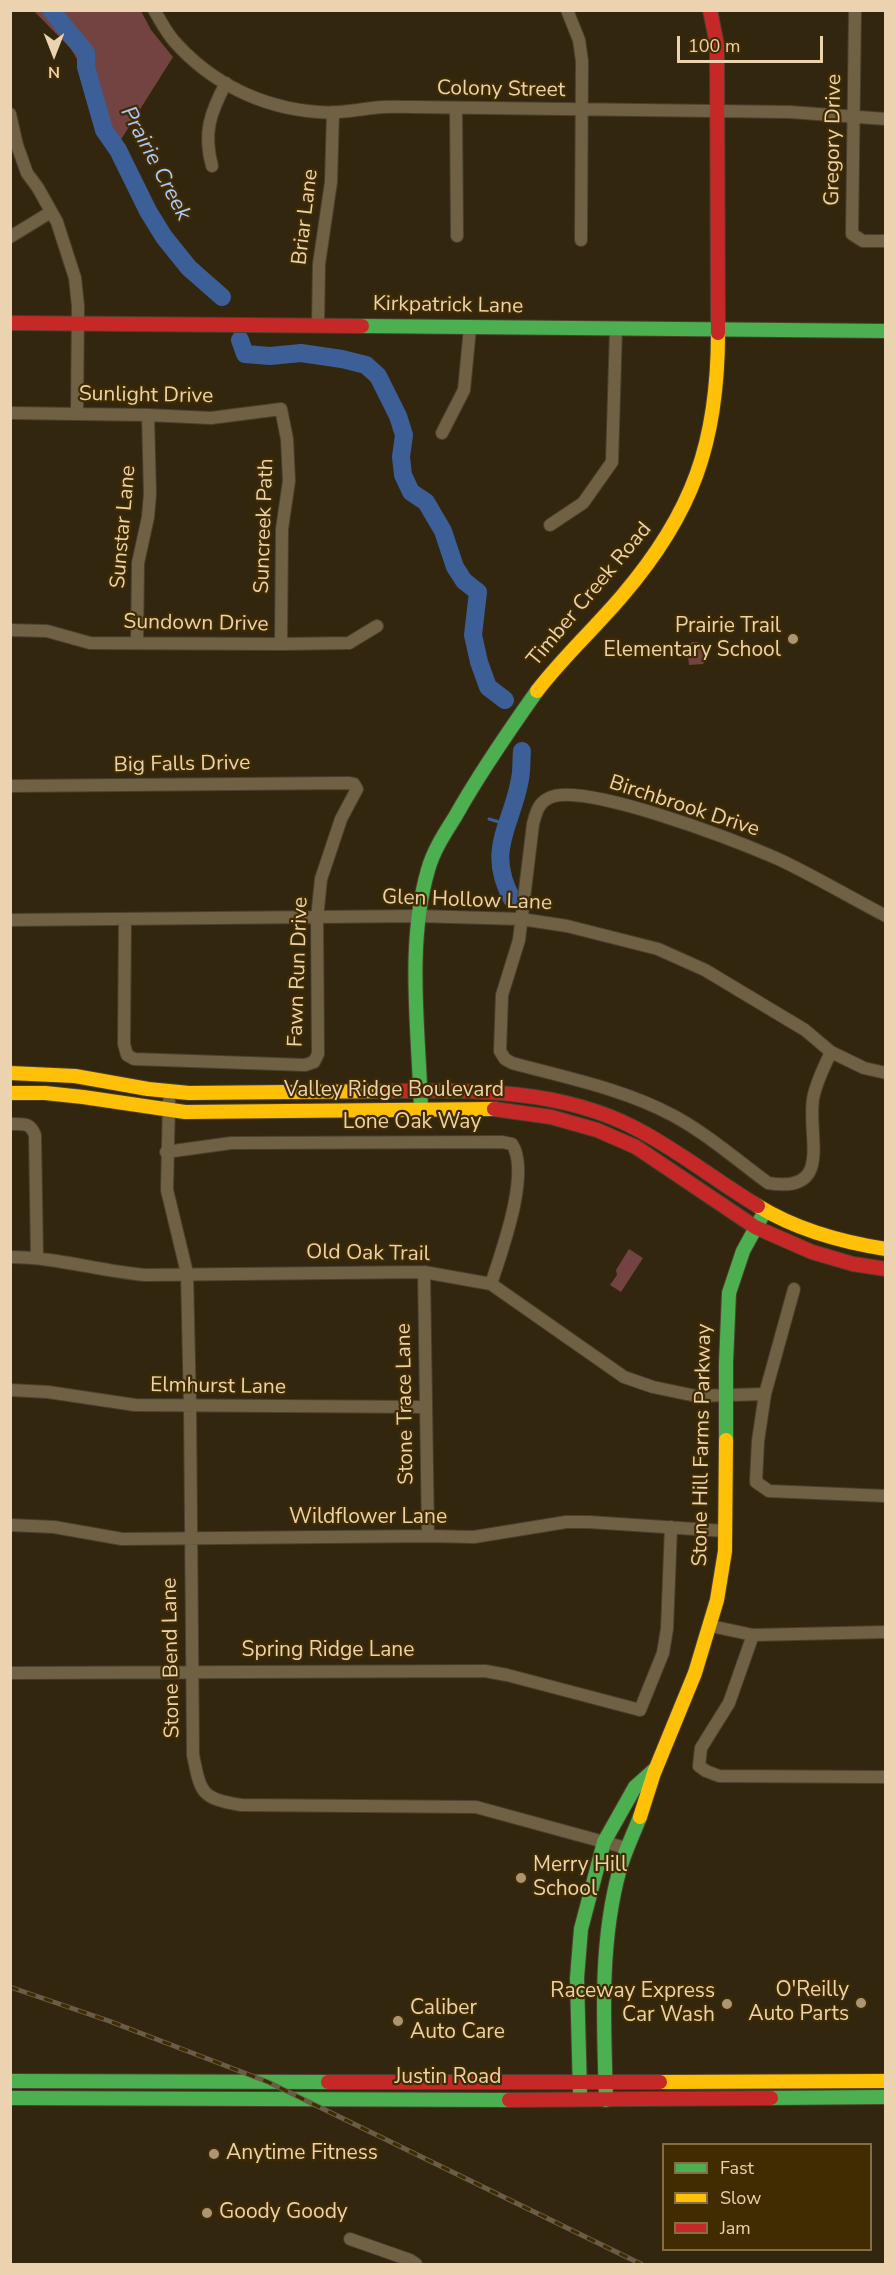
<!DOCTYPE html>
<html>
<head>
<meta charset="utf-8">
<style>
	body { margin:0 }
	#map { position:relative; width:896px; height:2275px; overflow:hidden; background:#32260f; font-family:"Nunito Sans",sans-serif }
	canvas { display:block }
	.frame { position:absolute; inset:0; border:12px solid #ead3ae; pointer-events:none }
	.legend { position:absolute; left:662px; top:2143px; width:210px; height:108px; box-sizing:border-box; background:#412b00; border:2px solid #856e46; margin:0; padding:8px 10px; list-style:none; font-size:18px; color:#ead3ae }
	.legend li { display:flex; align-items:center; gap:12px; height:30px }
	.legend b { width:30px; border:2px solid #856e46 }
	.north { position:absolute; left:24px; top:24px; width:60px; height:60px; -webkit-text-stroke:4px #412b00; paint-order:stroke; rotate:180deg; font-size:16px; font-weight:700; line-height:24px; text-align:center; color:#ead3ae }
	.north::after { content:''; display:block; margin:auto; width:21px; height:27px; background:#ead3ae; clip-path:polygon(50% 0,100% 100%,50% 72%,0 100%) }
	.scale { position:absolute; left:677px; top:36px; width:146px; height:27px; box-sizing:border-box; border:3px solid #ead3ae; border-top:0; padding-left:8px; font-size:18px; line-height:21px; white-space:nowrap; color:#ead3ae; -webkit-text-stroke:4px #412b00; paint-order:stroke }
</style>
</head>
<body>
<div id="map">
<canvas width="896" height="2275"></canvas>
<div class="frame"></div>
<ul class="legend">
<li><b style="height:8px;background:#4caf50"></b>Fast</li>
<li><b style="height:8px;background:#ffc107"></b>Slow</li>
<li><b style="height:8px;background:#c62828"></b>Jam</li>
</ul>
<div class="north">N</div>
<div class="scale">100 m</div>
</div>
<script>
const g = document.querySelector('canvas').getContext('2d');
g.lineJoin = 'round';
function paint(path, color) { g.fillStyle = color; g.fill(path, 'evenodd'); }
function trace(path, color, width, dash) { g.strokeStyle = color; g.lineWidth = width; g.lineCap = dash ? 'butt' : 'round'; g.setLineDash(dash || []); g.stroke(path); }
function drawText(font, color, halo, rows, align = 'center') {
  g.font = font + ' "Nunito Sans",sans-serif'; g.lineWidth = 4.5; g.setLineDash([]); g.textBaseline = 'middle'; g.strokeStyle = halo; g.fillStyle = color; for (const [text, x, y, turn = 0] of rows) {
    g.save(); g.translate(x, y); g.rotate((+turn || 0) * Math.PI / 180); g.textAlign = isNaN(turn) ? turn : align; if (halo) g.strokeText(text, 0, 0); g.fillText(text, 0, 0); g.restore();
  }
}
const green = new Path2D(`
	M 34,11 L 141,11 L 151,30 L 173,57 L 115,149 L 94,107 L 86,75 L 71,49 Z
	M 692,642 L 697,642 L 710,653 L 703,664 L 689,665 L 687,648 Z
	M 629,1249 L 643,1258 L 621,1292 L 610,1285 L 617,1275 L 616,1270 Z`);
const stream = new Path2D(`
	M 489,819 L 506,824`);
const river = new Path2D(`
	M 51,10 L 86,53 L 86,67 L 104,130 L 118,150 L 148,211 L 164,237 L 189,268 L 222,297
	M 240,340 L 245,354 L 270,356 L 301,353 L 342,359 L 366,365 L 378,376 L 398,416 L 404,435 L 401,457 L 403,475 L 411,492 L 426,502 L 443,531 L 455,567 L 464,581 L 478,592 L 473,635 L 479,662 L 488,687 L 505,700
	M 512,899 C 485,849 512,826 520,779 C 522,770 521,760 522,751`);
const street = new Path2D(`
	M 154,10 C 160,20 166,32 174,41 C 211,83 262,108 318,112 C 337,114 354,110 373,108 C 386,106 400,107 414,107 L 790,112 L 886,119
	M 567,10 L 579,40 L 582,61 L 581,240
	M 855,10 L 852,234 L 863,241 L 886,241
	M 456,109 L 457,236
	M 10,114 L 17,145 L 27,173 L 38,188 L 57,222 L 75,278 L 78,306 L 77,414
	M 212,166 C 203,133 210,113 226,83
	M 10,237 L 51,212
	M 318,326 L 319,264 L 331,182 L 333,112
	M 10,413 L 148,415 L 211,418 L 281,409 L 287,439 L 289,481 L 282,529 L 281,644
	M 442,433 L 464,390 L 470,328
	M 550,525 L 583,503 L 612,462 L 616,329
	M 10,630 L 47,631 L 90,643 L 281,644 L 349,643 L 377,626
	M 137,643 L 138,563 L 148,517 L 150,494 L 148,415
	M 10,786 L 348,783 L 354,784 L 357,789 L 341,819 L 321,879 L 317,918 L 318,1054 L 314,1062 L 305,1065 L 134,1059 L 127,1055 L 124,1044 L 125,919
	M 10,920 L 418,916 L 521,919 L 567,926 L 658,949 L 705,970 L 805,1030 L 831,1052 L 864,1068 L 886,1073
	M 831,1052 C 824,1067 816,1082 813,1099 C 807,1137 834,1194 768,1183 C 737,1160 707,1134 674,1116 C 624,1089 567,1078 512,1063 L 505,1059 L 500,1051 L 502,995 L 519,940 L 533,824 C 536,813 538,803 549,798 C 581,780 739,842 776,858 C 813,875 849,897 886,916
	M 169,1101 L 167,1190 L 187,1273 L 190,1407 L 193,1755 C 201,1794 201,1798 241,1805 L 476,1807 L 626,1848
	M 10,1124 C 23,1124 30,1122 35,1135 L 37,1257
	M 166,1152 L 231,1143 L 502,1142 L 512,1144 C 531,1173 501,1253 491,1284
	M 10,1257 C 56,1257 99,1271 145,1275 L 424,1272 L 491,1284 L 624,1377 L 653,1387 L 696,1396 L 765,1394
	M 424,1272 L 428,1536
	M 794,1289 L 765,1394 L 758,1441 L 756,1482 L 769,1491 L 886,1496
	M 10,1390 L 48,1392 L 135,1405 L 426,1407
	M 10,1525 L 54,1527 L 122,1539 L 428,1536 L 474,1537 L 566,1522 L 589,1522 L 725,1531
	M 711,1626 L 753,1635 L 886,1632
	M 753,1635 L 729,1703 L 701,1748 L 699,1766 L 706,1771 L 719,1776 L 886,1777
	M 10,1673 L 485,1671 L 507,1675 L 640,1710 L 663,1653 L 667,1629 L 671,1527
	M 350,2239 L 410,2260 L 416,2264`);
const fast = new Path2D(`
	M 362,326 L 886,331
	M 421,1110 C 419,1032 406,946 428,870 C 433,851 445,833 455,817 C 479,774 508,732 537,691
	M 726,1440 L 726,1363 L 729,1293 L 743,1251 L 765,1211
	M 10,2081 L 328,2082
	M 580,2093 L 577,1978 L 581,1929 L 604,1842 L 635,1787 L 654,1770
	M 10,2098 L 509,2100
	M 771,2098 L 886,2097
	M 606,2100 C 604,2024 599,1947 619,1872 C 624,1853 633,1835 640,1817`);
const slow = new Path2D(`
	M 537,691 C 563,657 594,629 622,596 C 693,513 718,442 718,333
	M 10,1073 L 75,1076 L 148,1089 L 189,1093 L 390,1091
	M 10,1093 L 45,1093 L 83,1097 L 185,1112 L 494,1109
	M 758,1206 C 797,1230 841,1242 886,1249
	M 640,1817 L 654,1773 L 695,1673 L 717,1600 L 725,1551 L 726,1440
	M 660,2082 L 886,2081`);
const jam = new Path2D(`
	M 710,10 L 717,45 L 718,333
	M 10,323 L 362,326
	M 390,1091 C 473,1090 560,1089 635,1128 C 678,1150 716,1181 758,1206
	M 494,1109 L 551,1117 L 597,1130 L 636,1147 L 755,1227 L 812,1252 L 853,1264 L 886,1269
	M 328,2082 L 660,2082
	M 509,2100 L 771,2098`);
const rail = new Path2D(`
	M 10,1987 L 109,2021 L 268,2082 L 641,2264`);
const markers = [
	[793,639,6,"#aa9676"],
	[521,1878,6,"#aa9676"],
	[861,2003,6,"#aa9676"],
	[727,2004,6,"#aa9676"],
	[398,2021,6,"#aa9676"],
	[214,2154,6,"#aa9676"],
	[207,2213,6,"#aa9676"]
];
const streetNames = [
	["Colony Street",501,90,1],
	["Gregory Drive",834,140,-89],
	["Briar Lane",306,217,-83],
	["Kirkpatrick Lane",448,306,1],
	["Sunlight Drive",146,396,1],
	["Suncreek Path",265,526,-88],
	["Sunstar Lane",124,527,-85],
	["Timber Creek Road",590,595,-50],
	["Sundown Drive",196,624,1],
	["Big Falls Drive",182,765,-1],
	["Birchbrook Drive",684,807,18],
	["Glen Hollow Lane",467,901,2],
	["Fawn Run Drive",299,972,-88],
	["Valley Ridge Boulevard",394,1091],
	["Lone Oak Way",412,1123],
	["Old Oak Trail",368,1254,1],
	["Elmhurst Lane",218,1387,1],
	["Stone Trace Lane",406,1404,-91],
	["Stone Hill Farms Parkway",703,1445,-89],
	["Wildflower Lane",368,1518],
	["Spring Ridge Lane",328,1651],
	["Stone Bend Lane",172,1658,-91],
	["Justin Road",448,2078]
];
const poiNames = [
	["Prairie Trail",781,627,"right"],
	["Elementary School",781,651,"right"],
	["Merry Hill",533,1866],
	["School",533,1890],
	["O'Reilly",849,1991,"right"],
	["Auto Parts",849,2015,"right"],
	["Raceway Express",715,1992,"right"],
	["Car Wash",715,2016,"right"],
	["Caliber",410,2009],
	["Auto Care",410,2033],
	["Anytime Fitness",226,2154],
	["Goody Goody",219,2213]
];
const waterNames = [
	["Prairie Creek",155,164,62]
];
paint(green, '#734341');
trace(stream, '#3c5f97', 3);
trace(river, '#3c5f97', 18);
trace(street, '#4b402d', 14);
trace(fast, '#4b402d', 16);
trace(slow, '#4b402d', 16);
trace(jam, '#4b402d', 16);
trace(street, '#706145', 12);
trace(fast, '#4caf50', 14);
trace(slow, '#ffc107', 14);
trace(jam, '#c62828', 14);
trace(rail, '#695d46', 5);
trace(rail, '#412b00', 3, [9]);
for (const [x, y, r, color] of markers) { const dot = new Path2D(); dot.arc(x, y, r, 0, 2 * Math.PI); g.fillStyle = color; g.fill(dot); trace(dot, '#412b00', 2); }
drawText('21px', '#ead3ae', '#412b00', streetNames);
drawText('21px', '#ead3ae', '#412b00', poiNames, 'left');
drawText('italic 22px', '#a7c9ff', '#412b00', waterNames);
</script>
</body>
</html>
